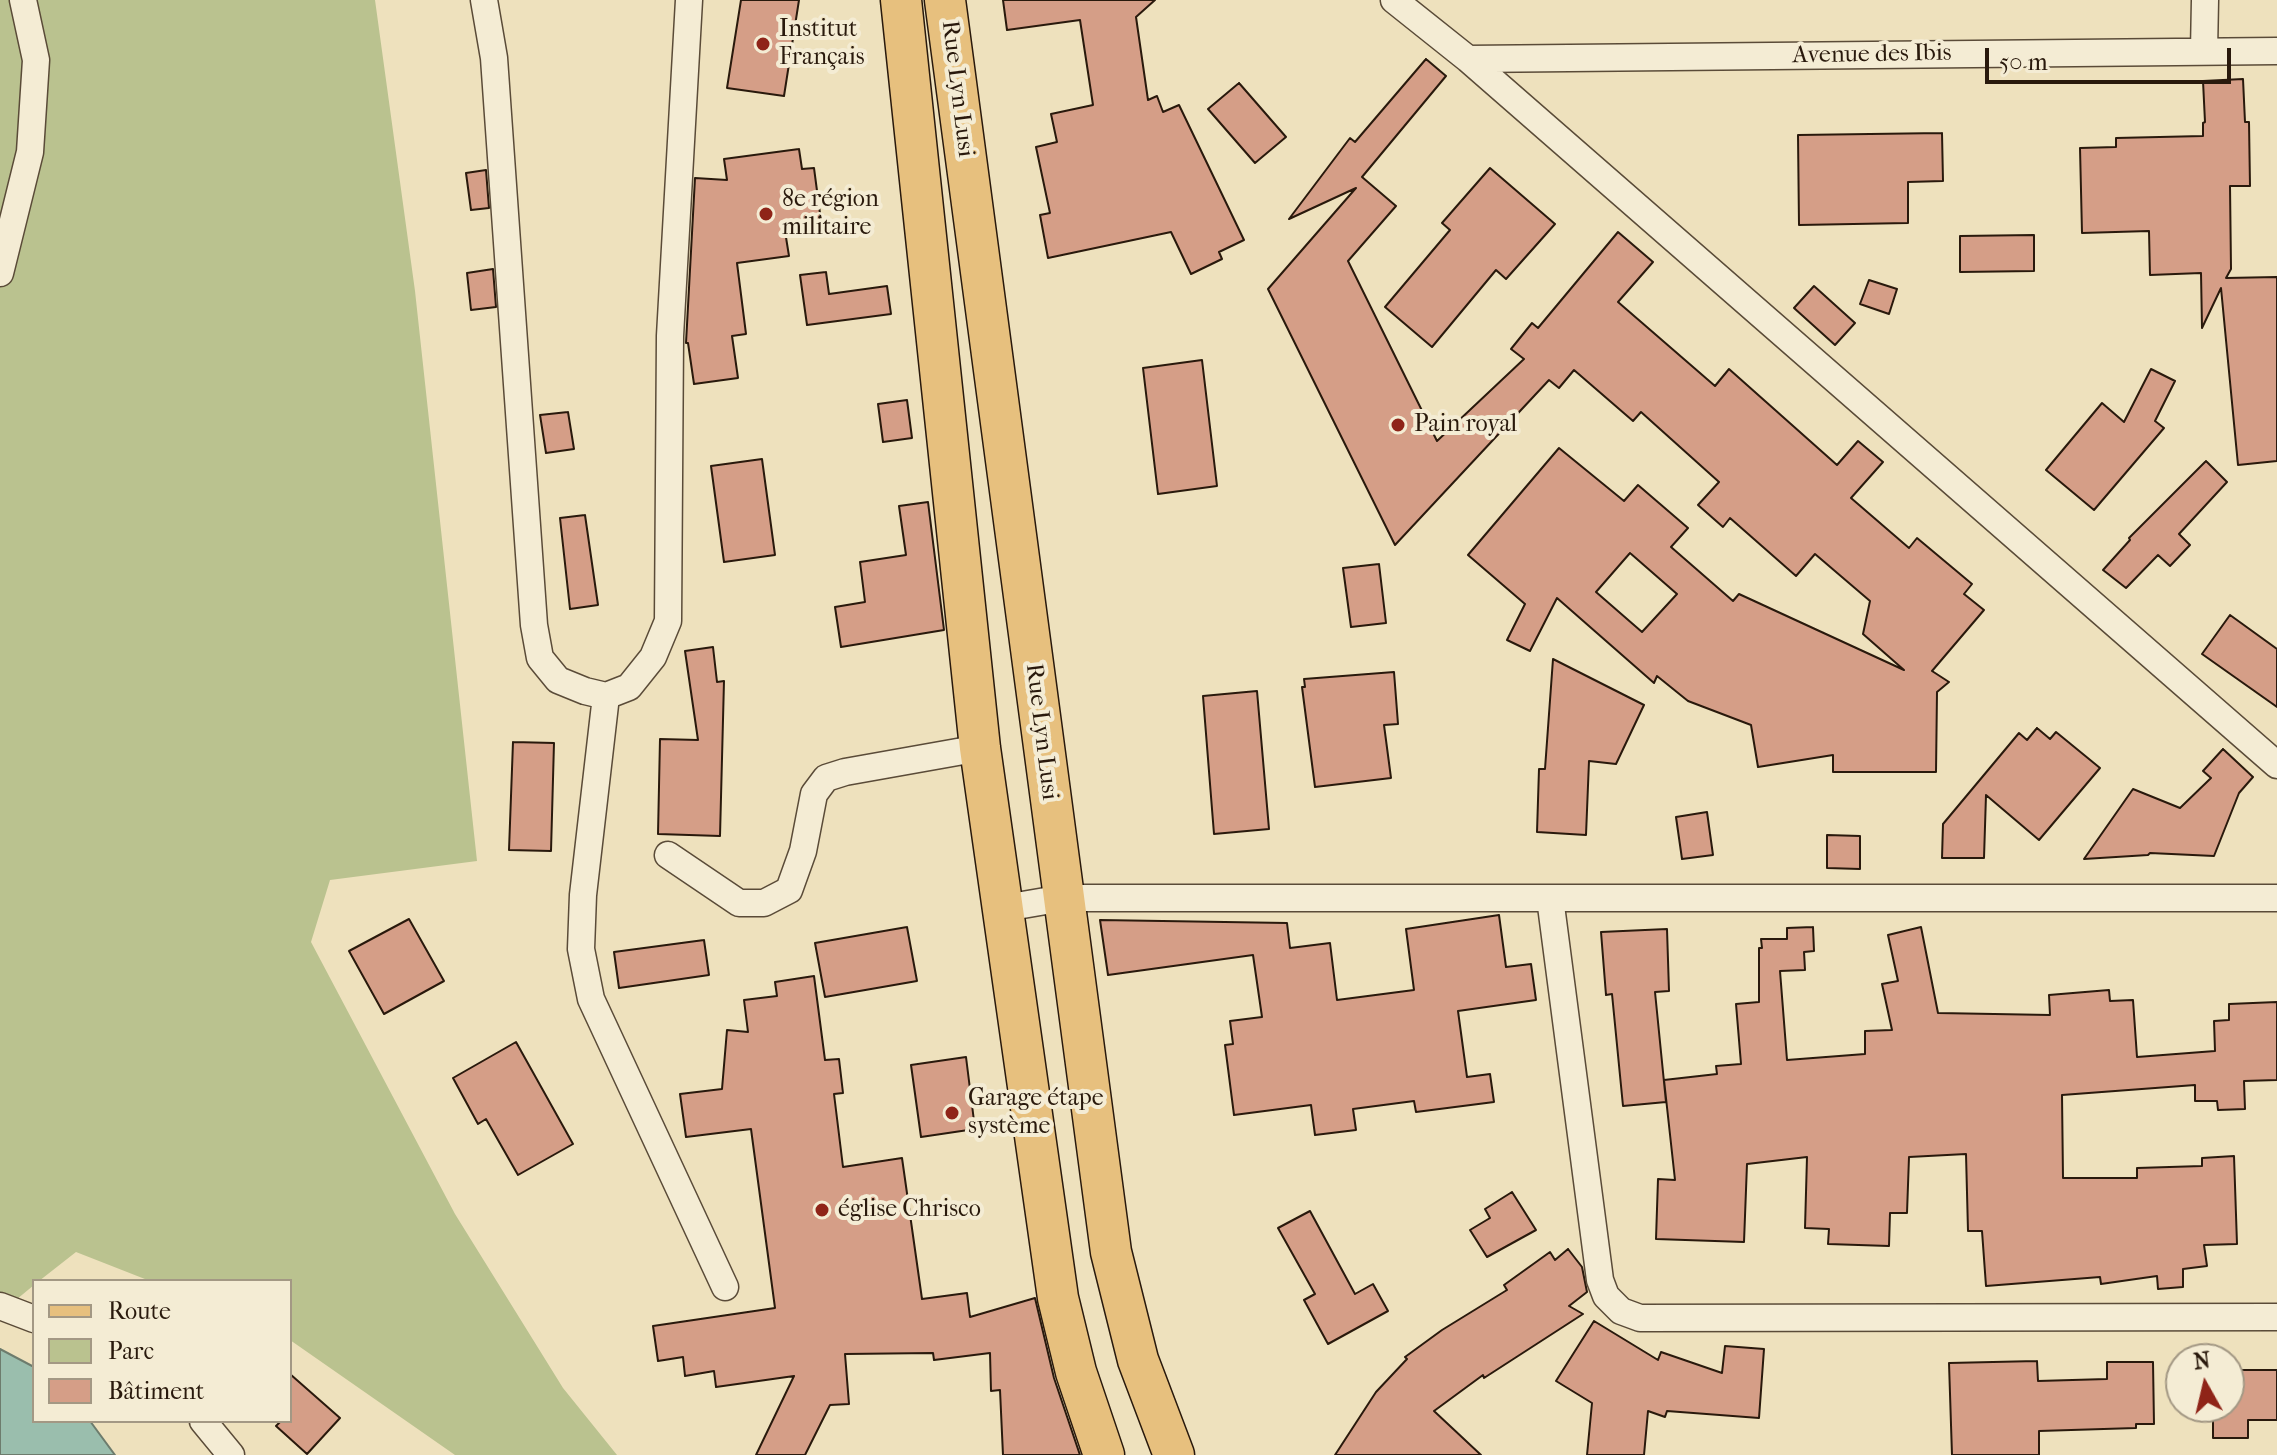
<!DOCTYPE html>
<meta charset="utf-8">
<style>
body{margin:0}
#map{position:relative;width:2277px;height:1455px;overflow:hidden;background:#eee1bd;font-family:"IM FELL French Canon",serif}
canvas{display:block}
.legend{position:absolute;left:32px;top:1279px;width:260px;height:144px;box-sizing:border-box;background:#f4ecd4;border:2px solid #a39884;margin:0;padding:10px 14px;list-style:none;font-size:24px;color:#29190c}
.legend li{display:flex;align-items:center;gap:16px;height:40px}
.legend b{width:40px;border:2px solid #a39884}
.north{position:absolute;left:2165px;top:1343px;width:80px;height:80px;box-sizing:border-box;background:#f4ecd4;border:2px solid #a39884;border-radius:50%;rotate:352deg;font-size:22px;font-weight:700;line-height:32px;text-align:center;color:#29190c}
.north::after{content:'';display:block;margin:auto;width:28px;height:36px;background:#8f2418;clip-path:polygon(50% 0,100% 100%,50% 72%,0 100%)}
.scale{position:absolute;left:1985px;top:48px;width:246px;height:36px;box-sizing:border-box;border:4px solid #29190c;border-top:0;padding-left:10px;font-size:24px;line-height:28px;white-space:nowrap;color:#29190c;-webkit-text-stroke:6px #f4ecd4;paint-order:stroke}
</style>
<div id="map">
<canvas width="2277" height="1455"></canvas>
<ul class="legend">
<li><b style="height:10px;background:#e7c07e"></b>Route</li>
<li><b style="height:22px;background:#bac28f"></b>Parc</li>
<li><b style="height:22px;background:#d59e87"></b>Bâtiment</li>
</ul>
<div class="north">N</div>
<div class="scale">50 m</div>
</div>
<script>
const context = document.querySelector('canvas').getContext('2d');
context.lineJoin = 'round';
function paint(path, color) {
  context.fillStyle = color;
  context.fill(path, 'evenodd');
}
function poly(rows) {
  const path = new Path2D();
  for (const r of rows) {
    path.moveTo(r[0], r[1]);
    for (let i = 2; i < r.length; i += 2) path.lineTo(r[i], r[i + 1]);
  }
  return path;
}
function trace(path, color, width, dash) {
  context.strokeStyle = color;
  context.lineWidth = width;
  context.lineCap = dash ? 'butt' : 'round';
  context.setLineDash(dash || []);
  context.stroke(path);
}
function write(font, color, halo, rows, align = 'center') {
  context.font = font + ' "IM FELL French Canon",serif';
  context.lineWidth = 8;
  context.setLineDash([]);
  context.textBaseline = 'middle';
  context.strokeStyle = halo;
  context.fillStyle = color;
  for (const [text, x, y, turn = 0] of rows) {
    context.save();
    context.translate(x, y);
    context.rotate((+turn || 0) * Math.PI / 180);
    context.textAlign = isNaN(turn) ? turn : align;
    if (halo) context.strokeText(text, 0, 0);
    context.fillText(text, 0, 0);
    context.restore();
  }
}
const green = poly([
 [0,0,375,0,415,291,477,861,330,880,311,942,455,1214,563,1388,617,1455,455,1455,290,1340,290,1281,150,1281,76,1252,39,1281,34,1281,34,1285,11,1304,0,1300]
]);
const water = poly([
 [0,1349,34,1367,34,1421,90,1421,115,1455,0,1455,0,1349]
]);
const building = poly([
 [741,0,799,0,784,96,727,88,741,0],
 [1003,0,1155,0,1136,17,1148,100,1157,96,1163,112,1179,105,1244,240,1219,252,1222,259,1191,274,1171,232,1048,258,1040,215,1050,213,1036,147,1057,142,1051,114,1093,105,1080,20,1007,30,1003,0],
 [1426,59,1446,76,1362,177,1396,206,1348,261,1437,441,1524,359,1511,349,1532,323,1538,328,1618,232,1653,262,1618,302,1715,386,1729,369,1837,465,1858,441,1883,462,1851,498,1909,548,1917,538,1972,584,1964,594,1984,610,1932,671,1949,682,1937,692,1936,772,1833,772,1833,755,1758,767,1751,725,1688,701,1657,676,1654,683,1557,598,1530,651,1507,640,1525,604,1468,555,1559,448,1624,501,1638,485,1688,528,1671,547,1733,601,1739,594,1904,670,1863,634,1870,601,1815,554,1796,576,1730,518,1723,527,1698,505,1719,482,1641,412,1633,421,1574,370,1559,388,1549,380,1395,545,1268,289,1356,188,1289,219,1350,138,1355,142,1426,59],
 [1630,553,1677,594,1642,632,1596,592,1630,553],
 [2243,79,2245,122,2249,122,2250,186,2230,186,2231,269,2226,278,2277,277,2277,461,2238,465,2221,288,2202,328,2201,273,2150,275,2149,231,2082,233,2080,148,2116,147,2116,138,2203,136,2203,123,2205,122,2203,81,2243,79],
 [1239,83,1286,137,1255,163,1208,109,1239,83],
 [1942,133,1943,181,1908,182,1908,223,1799,225,1798,135,1942,133],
 [799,149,802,169,814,168,821,221,784,225,789,256,737,263,746,334,732,336,738,378,694,384,688,343,686,343,695,178,727,180,724,159,799,149],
 [1490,168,1555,224,1506,279,1496,270,1432,347,1385,307,1450,230,1442,223,1490,168],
 [486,170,489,208,471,210,466,173,486,170],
 [2034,235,2034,271,1960,272,1960,236,2034,235],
 [493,269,496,307,471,310,467,273,493,269],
 [826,272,829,294,887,286,891,314,807,325,800,275,826,272],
 [1869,280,1897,289,1889,314,1860,304,1869,280],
 [1814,286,1855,323,1835,345,1794,308,1814,286],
 [1202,360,1217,486,1158,494,1143,368,1202,360],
 [2151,369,2175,381,2155,421,2164,428,2094,510,2046,470,2102,403,2124,422,2151,369],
 [907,400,912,438,883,442,878,404,907,400],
 [568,412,574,449,546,453,540,415,568,412],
 [762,459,775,555,724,562,711,466,762,459],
 [2206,461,2227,482,2179,534,2190,545,2170,566,2158,555,2126,588,2103,570,2130,540,2129,538,2206,461],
 [928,502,944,630,841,647,835,607,865,602,860,562,906,555,899,506,928,502],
 [585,515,598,605,570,609,560,518,585,515],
 [1379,564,1386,623,1351,627,1343,568,1379,564],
 [2230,615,2277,649,2277,707,2202,654,2230,615],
 [713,647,717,682,724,681,720,836,658,834,660,739,698,740,685,651,713,647],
 [1553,659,1644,705,1616,764,1589,761,1586,835,1537,832,1539,769,1545,769,1553,659],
 [1394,672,1398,724,1384,725,1391,778,1315,787,1302,687,1305,687,1304,679,1394,672],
 [1257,691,1269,829,1214,834,1203,696,1257,691],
 [2037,728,2050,739,2056,732,2100,768,2039,840,1986,795,1984,858,1942,858,1943,824,2019,733,2027,740,2037,728],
 [513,742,554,743,551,851,509,850,513,742],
 [2223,749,2253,777,2239,793,2214,856,2150,853,2148,855,2084,859,2133,789,2180,808,2211,778,2203,771,2223,749],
 [1707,812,1713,855,1682,859,1676,817,1707,812],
 [1827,835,1860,836,1860,869,1827,868,1827,835],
 [1499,915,1506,967,1531,964,1536,1000,1458,1011,1467,1077,1490,1074,1494,1102,1416,1112,1414,1101,1353,1109,1356,1130,1315,1135,1311,1105,1234,1115,1225,1045,1233,1044,1230,1021,1262,1017,1253,955,1108,975,1100,920,1287,923,1290,948,1330,943,1337,1000,1414,990,1406,929,1499,915],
 [409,919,444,981,384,1014,349,951,409,919],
 [907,927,917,981,825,997,815,943,907,927],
 [1813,927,1814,951,1804,952,1805,970,1780,971,1787,1060,1865,1054,1865,1031,1892,1030,1882,984,1898,981,1888,935,1921,927,1938,1013,2050,1015,2049,995,2109,990,2110,1001,2133,1000,2137,1057,2215,1051,2214,1021,2229,1020,2229,1004,2277,1002,2277,1080,2244,1081,2245,1109,2218,1110,2217,1101,2195,1101,2195,1085,2062,1095,2063,1178,2137,1178,2137,1168,2202,1166,2202,1158,2234,1156,2237,1244,2204,1245,2207,1266,2183,1269,2183,1287,2158,1289,2157,1276,2101,1284,2100,1277,1986,1286,1982,1231,1968,1231,1966,1154,1909,1157,1907,1213,1890,1213,1889,1246,1828,1244,1829,1229,1805,1228,1807,1157,1747,1164,1744,1242,1656,1239,1658,1179,1675,1180,1664,1080,1717,1074,1716,1066,1741,1064,1736,1004,1759,1002,1759,948,1762,948,1761,939,1787,939,1787,928,1813,927],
 [1667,929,1669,991,1655,992,1666,1102,1623,1106,1612,994,1606,995,1601,932,1667,929],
 [704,940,709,975,619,988,614,952,704,940],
 [814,976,825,1060,839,1059,843,1093,834,1094,843,1167,902,1158,922,1299,967,1293,970,1317,1035,1298,1054,1378,1080,1455,1003,1455,1000,1390,991,1391,990,1353,934,1360,933,1353,845,1354,849,1404,830,1405,805,1455,756,1455,794,1376,716,1387,714,1371,685,1376,683,1357,658,1361,653,1326,775,1308,751,1129,686,1137,680,1094,722,1089,727,1030,748,1032,744,1000,777,996,775,982,814,976],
 [516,1042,573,1144,518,1175,486,1119,478,1124,453,1078,516,1042],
 [966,1057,975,1129,921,1137,911,1065,966,1057],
 [1512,1192,1536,1230,1487,1257,1470,1230,1490,1218,1485,1209,1512,1192],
 [1310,1211,1355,1294,1373,1284,1388,1311,1328,1344,1304,1300,1315,1294,1278,1228,1310,1211],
 [1568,1249,1582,1267,1587,1292,1569,1306,1583,1314,1484,1378,1483,1375,1434,1411,1481,1455,1335,1455,1376,1392,1407,1359,1405,1357,1442,1330,1507,1290,1504,1285,1550,1252,1555,1260,1568,1249],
 [1594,1321,1658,1360,1661,1352,1722,1373,1725,1346,1764,1349,1759,1418,1667,1411,1665,1417,1648,1411,1644,1455,1587,1455,1592,1403,1556,1381,1594,1321],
 [2037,1361,2038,1381,2107,1379,2107,1362,2153,1362,2154,1424,2136,1424,2136,1428,2039,1431,2039,1455,1952,1455,1949,1363,2037,1361],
 [2229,1370,2277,1370,2277,1420,2248,1420,2248,1438,2213,1438,2213,1407,2229,1407,2229,1370],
 [290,1374,340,1418,307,1454,276,1426,281,1421,290,1421,290,1374]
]);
const street = poly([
 [484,0,494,58,534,625,540,658,558,680,585,691,606,696,629,687,653,657,668,621,670,336,689,0],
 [1394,0,1468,59,2277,765],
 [2204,51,2205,0],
 [1468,59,2277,51],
 [0,273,30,152,36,60,23,0],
 [606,696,583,895,581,949,591,999,725,1287],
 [668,855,739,903,764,903,789,890,803,851,814,794,826,778,845,772,980,748],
 [1550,898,1600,1280,1606,1296,1621,1311,1640,1318,2277,1317],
 [1005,908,1063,898,2277,898],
 [0,1306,34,1319],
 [203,1421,231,1455]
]);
const primary = poly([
 [901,0,980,748,1058,1298,1076,1372,1104,1455],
 [945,0,1111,1252,1138,1360,1174,1455]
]);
const markers = [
 [763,44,8,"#8f2418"],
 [766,214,8,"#8f2418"],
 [1398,425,8,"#8f2418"],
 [952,1113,8,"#8f2418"],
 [822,1210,8,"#8f2418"]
];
const poiNames = [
 ["Institut",779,30],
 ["Français",779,58],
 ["8e région",782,200],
 ["militaire",782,228],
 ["Pain royal",1414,425],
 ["Garage étape",968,1099],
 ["système",968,1127],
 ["église Chrisco",838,1210]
];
const streetNames = [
 ["Avenue des Ibis",1872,55,-1],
 ["Rue Lyn Lusi",957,89,83],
 ["Rue Lyn Lusi",1041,732,83]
];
paint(green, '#bac28f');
paint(water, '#9abead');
trace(water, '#6d7c6d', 2);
paint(building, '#d59e87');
trace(building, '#29190c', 2);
trace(street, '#5a4b38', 29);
trace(primary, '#29190c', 43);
trace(street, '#f4ecd4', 26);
trace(primary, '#e7c07e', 40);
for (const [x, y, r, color] of markers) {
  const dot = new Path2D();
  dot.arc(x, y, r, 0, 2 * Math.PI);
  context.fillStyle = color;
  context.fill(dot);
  trace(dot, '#f4ecd4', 3);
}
write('24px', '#29190c', '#f4ecd4', poiNames, 'left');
write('24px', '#29190c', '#f4ecd4', streetNames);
</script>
